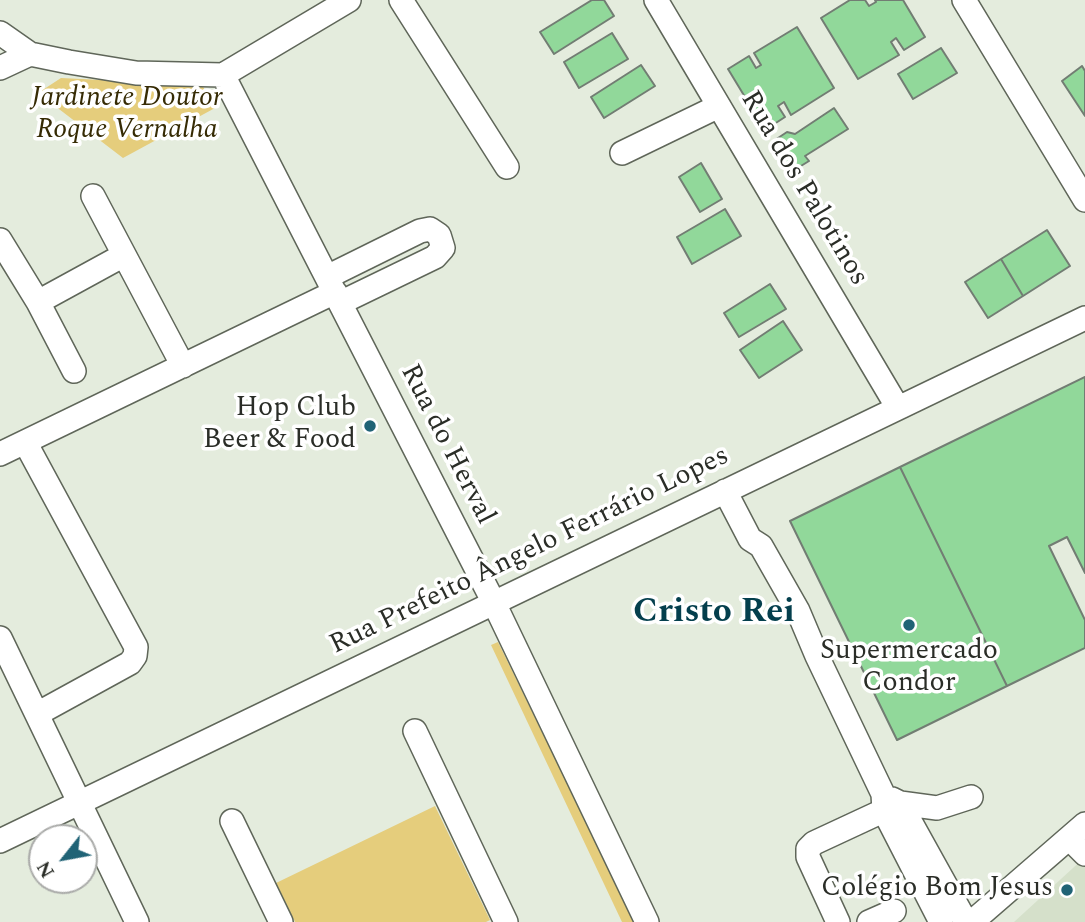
<!DOCTYPE html>
<meta charset="utf-8">
<style>
body{margin:0}
#map{position:relative;width:1085px;height:922px;overflow:hidden;background:#e4ecdd;font-family:Spectral,serif}
canvas{display:block}
.north{position:absolute;left:28px;top:824px;width:70px;height:70px;box-sizing:border-box;background:#fff;border:2px solid #aaaba9;border-radius:50%;rotate:239deg;font-size:19px;font-weight:700;line-height:28px;text-align:center;color:#2a2d27}
.north::after{content:'';display:block;margin:auto;width:24px;height:32px;background:#206376;clip-path:polygon(50% 0,100% 100%,50% 72%,0 100%)}
</style>
<div id="map">
<canvas width="1085" height="922"></canvas>
<div class="north">N</div>
</div>
<script>
const context = document.querySelector('canvas').getContext('2d');
context.lineJoin = 'round';
function paint(path, color) {
  context.fillStyle = color;
  context.fill(path, 'evenodd');
}
function poly(rows) {
  const path = new Path2D();
  for (const r of rows) {
    path.moveTo(r[0], r[1]);
    for (let i = 2; i < r.length; i += 2) path.lineTo(r[i], r[i + 1]);
  }
  return path;
}
function trace(path, color, width, dash) {
  context.strokeStyle = color;
  context.lineWidth = width;
  context.lineCap = dash ? 'butt' : 'round';
  context.setLineDash(dash || []);
  context.stroke(path);
}
function write(font, color, halo, rows, align = 'center') {
  context.font = font + ' Spectral,serif';
  context.lineWidth = 7;
  context.setLineDash([]);
  context.textBaseline = 'middle';
  context.strokeStyle = halo;
  context.fillStyle = color;
  for (const [text, x, y, turn = 0] of rows) {
    context.save();
    context.translate(x, y);
    context.rotate((+turn || 0) * Math.PI / 180);
    context.textAlign = isNaN(turn) ? turn : align;
    if (halo) context.strokeText(text, 0, 0);
    context.fillText(text, 0, 0);
    context.restore();
  }
}
const built = poly([
 [1085,857,1085,922,1014,922]
]);
const green = poly([
 [61,78,202,85,215,108,123,158,38,93],
 [498,642,635,922,622,922,491,645],
 [435,806,490,920,486,922,295,922,276,883]
]);
const building = poly([
 [592,0,604,0,614,16,554,54,540,32,592,0],
 [850,0,865,0,869,6,876,2,875,0,903,0,925,37,904,50,896,38,891,42,899,55,858,79,821,18,850,0],
 [797,27,834,88,791,115,784,102,778,106,785,117,765,130,728,69,749,56,756,68,761,65,754,53,797,27],
 [612,33,628,59,579,88,564,62,612,33],
 [941,48,957,73,913,99,898,74,941,48],
 [641,65,655,86,604,118,591,97,641,65],
 [1082,66,1085,71,1085,116,1062,81,1082,66],
 [834,108,848,129,805,156,809,161,796,169,793,165,788,169,772,142,787,132,795,134,834,108],
 [701,163,722,199,700,212,679,177,701,163],
 [725,209,741,236,692,264,677,237,725,209],
 [1047,230,1070,266,1023,296,1001,259,1047,230],
 [1001,259,1023,296,988,318,965,282,1001,259],
 [770,284,786,309,739,337,724,313,770,284],
 [783,321,802,350,759,378,740,350,783,321],
 [1085,377,1085,573,1067,537,1049,546,1085,620,1085,648,1007,686,900,467,1085,377],
 [900,467,1007,686,897,740,790,521,900,467]
]);
const minor = poly([
 [401,0,507,167],
 [656,0,898,408],
 [964,0,1085,200],
 [0,33,30,54,69,62,136,73,223,75,349,0],
 [0,68,30,54],
 [223,75,494,603,647,922],
 [622,153,719,106],
 [93,196,183,366],
 [0,240,38,302],
 [327,277,420,231,430,229,439,235,443,248,435,257,340,303],
 [74,371,38,302,124,255],
 [25,442,136,647,135,656,130,663,37,714],
 [0,454,335,292],
 [725,491,750,539,761,546,798,611,817,656,883,794,884,811,941,922],
 [0,638,137,922],
 [415,731,506,922],
 [892,799,900,803,966,922],
 [232,821,281,922],
 [1069,838,1085,854],
 [0,841,1085,318],
 [838,922,808,857,808,849,814,843,900,803,937,808,971,797],
 [869,922,894,911],
 [972,922,1085,824]
]);
const markers = [
 [370,426,7,"#206376"],
 [909,625,7,"#206376"],
 [1067,890,7,"#206376"]
];
const parkNames = [
 ["Jardinete Doutor",127,100],
 ["Roque Vernalha",127,132]
];
const streetNames = [
 ["Rua dos Palotinos",803,189,59],
 ["Rua do Herval",446,445,63],
 ["Rua Prefeito Ângelo Ferrário Lopes",530,552,-26]
];
const poiNames = [
 ["Hop Club",356,410],
 ["Beer & Food",356,442],
 ["Supermercado",909,653,"center"],
 ["Condor",909,685,"center"],
 ["Colégio Bom Jesus",1053,890]
];
const districtNames = [
 ["Cristo Rei",714,614]
];
paint(built, '#d5e0ca');
paint(green, '#e5cd7c');
paint(building, '#91d89a');
trace(building, '#727d73', 2);
trace(minor, '#5f6659', 26);
trace(minor, '#fff', 23);
for (const [x, y, r, color] of markers) {
  const dot = new Path2D();
  dot.arc(x, y, r, 0, 2 * Math.PI);
  context.fillStyle = color;
  context.fill(dot);
  trace(dot, '#fff', 2.5);
}
write('italic 28px', '#362b04', '#fff', parkNames);
write('28px', '#2a2d27', '#fff', streetNames);
write('28px', '#2a2d27', '#fff', poiNames, 'right');
write('bold 35px', '#043f4d', '#fff', districtNames);
</script>
